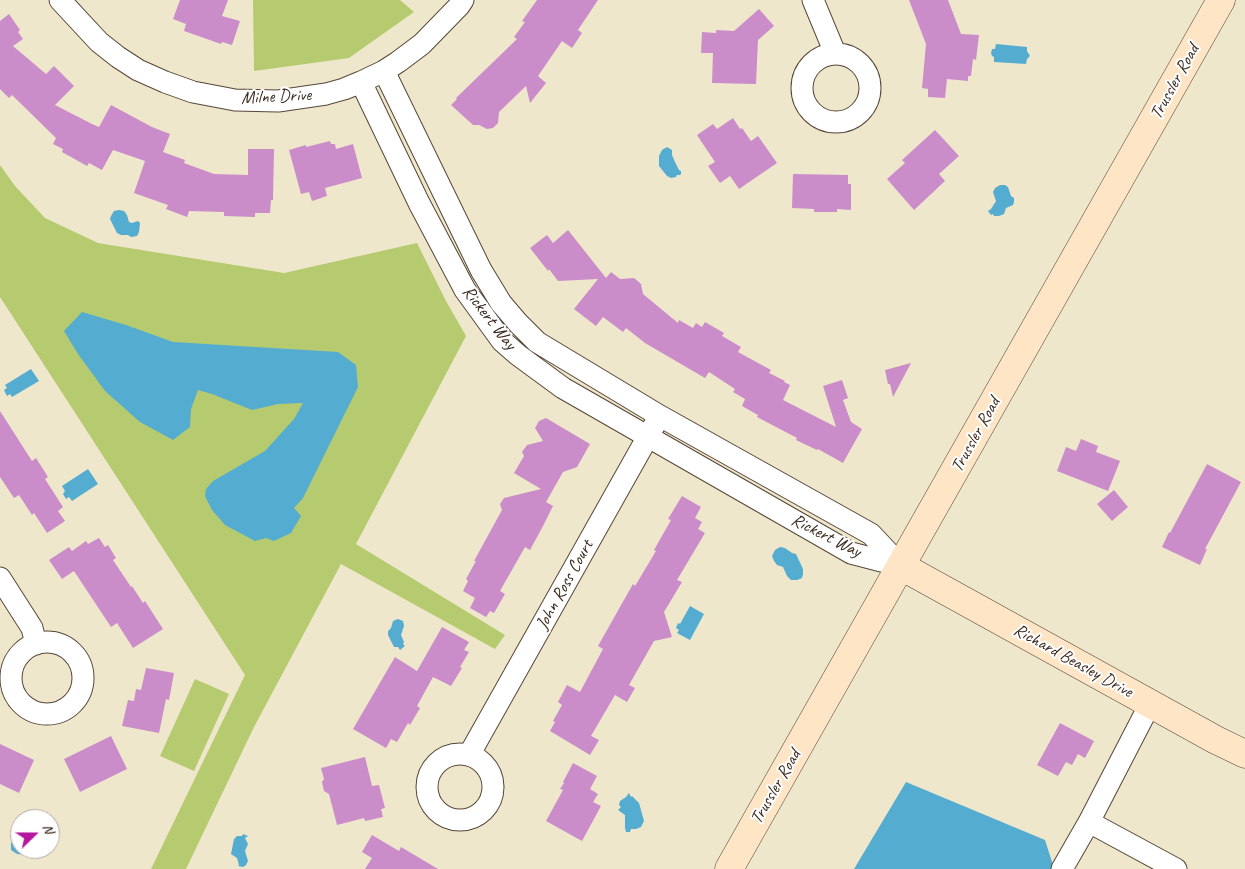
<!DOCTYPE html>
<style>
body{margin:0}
#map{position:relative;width:1245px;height:869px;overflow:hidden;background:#efe7cc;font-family:Caveat,sans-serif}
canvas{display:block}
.north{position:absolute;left:10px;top:809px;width:50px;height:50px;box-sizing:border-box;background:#fff;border:1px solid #b1aaa5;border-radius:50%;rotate:68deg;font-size:14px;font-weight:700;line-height:20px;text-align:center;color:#3b2a1e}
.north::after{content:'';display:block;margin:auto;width:18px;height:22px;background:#b5179e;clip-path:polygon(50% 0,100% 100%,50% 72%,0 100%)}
</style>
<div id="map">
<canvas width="1245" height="869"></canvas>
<div class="north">N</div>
</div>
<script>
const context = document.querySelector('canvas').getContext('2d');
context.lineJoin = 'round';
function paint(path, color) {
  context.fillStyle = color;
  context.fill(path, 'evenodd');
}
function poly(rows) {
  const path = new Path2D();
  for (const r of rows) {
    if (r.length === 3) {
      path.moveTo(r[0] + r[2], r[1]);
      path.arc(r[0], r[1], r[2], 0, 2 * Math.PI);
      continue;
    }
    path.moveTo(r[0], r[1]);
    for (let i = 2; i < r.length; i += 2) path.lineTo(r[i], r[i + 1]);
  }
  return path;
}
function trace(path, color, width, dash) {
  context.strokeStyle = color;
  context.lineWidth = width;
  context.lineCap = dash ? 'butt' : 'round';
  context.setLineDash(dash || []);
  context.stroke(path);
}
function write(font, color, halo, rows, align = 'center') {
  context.font = font + ' Caveat,sans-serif';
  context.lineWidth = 4;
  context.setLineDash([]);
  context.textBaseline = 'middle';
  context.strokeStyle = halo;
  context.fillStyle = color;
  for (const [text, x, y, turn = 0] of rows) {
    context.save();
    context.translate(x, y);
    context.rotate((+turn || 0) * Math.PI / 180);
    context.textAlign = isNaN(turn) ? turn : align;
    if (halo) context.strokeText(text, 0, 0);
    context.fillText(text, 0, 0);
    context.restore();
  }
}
const green = poly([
 [253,0,400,0,414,12,349,58,254,71],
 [0,165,15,186,45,218,98,243,284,273,417,243,446,301,466,336,356,544,505,635,495,649,341,564,254,727,186,869,151,869,245,675,0,297],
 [195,679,229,694,194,771,160,756]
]);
const water = poly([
 [996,44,1027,47,1027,51,1030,56,1027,59,1026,64,994,62,994,57,992,56,991,53,992,49,995,49],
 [667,147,672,150,672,155,675,162,679,170,681,171,681,174,680,175,677,175,676,177,671,178,667,176,659,166,659,156,662,150],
 [1000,185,1005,185,1008,187,1011,196,1014,198,1014,202,1013,205,1006,208,1004,214,999,216,994,216,993,214,991,215,988,211,991,209,996,201,993,192,995,188],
 [119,210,124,211,127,215,129,222,132,223,138,221,140,223,139,232,137,236,131,237,128,235,121,235,117,233,110,219,111,216,114,211],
 [82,312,126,325,173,342,338,352,356,365,358,387,303,498,294,508,301,516,291,533,274,541,266,538,255,541,225,525,212,510,205,496,206,489,213,481,265,451,294,419,303,403,278,404,252,410,212,394,198,390,191,409,190,427,173,440,140,422,105,391,78,354,64,331],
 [31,369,39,381,12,397,10,394,7,396,4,390,7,388,5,385],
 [88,469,98,484,72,501,69,497,66,499,63,494,65,491,62,486],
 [780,547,785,548,792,553,796,554,803,569,803,574,802,578,797,580,791,580,787,576,783,567,777,565,774,561,772,556,775,550],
 [690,606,704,614,690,640,677,633,679,630,676,628,678,623,680,624],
 [398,619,403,621,404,626,401,635,404,642,403,644,405,646,400,650,398,647,394,647,388,635,388,631,391,628,393,621],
 [906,782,1045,840,1053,865,1051,869,854,869],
 [629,793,631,797,632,796,639,803,644,821,641,827,636,829,631,829,630,832,626,832,625,828,625,815,618,810,621,807,619,805,620,801,626,797],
 [243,834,248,836,245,838,248,844,245,851,248,861,246,865,243,867,238,866,239,865,237,858,231,854,234,839,237,836,242,836],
 [20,836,20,849,39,849,37,853,30,855,17,854,11,850,11,843,14,840,13,837]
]);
const building = poly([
 [180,0,228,0,222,16,240,21,232,45,222,42,221,44,184,31,186,24,173,19],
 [537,0,598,0,578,30,582,33,572,48,562,41,538,76,546,83,530,103,526,86,499,112,498,123,493,128,487,129,479,125,473,125,451,105,457,99,456,98,517,39,514,37,525,22,522,21],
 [909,0,948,0,961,34,979,35,976,60,973,59,971,76,968,76,968,81,947,79,945,98,928,97,928,89,922,88,926,44],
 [759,9,774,26,758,40,756,84,712,83,713,53,701,53,702,32,716,33,716,30,734,31],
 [9,14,20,30,18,32,23,39,13,46,46,74,54,66,74,86,55,105,92,124,99,127,111,105,152,127,170,134,163,152,185,160,184,163,214,174,248,175,248,149,274,149,273,200,271,200,270,213,255,213,255,217,224,216,224,212,189,211,187,217,166,209,168,205,134,193,145,161,113,150,102,170,89,163,87,166,62,152,63,149,53,144,56,138,12,95,9,98,0,89,0,21],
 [733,118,740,129,742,128,751,141,758,136,777,163,739,189,730,176,720,183,708,166,715,162,697,135,713,124,717,129],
 [935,130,959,156,939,174,945,181,914,210,887,179,905,163,902,160],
 [330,141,331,144,335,144,336,149,353,144,362,178,325,188,327,196,312,201,309,192,301,194,289,150,306,145,306,147],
 [793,174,848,175,848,184,851,184,851,210,837,209,837,212,814,212,814,209,792,208],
 [568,230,606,278,611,272,620,279,634,278,641,284,643,294,678,323,679,320,693,328,696,323,702,327,705,322,724,333,722,336,741,347,738,352,771,370,769,373,785,381,784,382,790,385,783,400,836,427,823,386,842,380,848,398,843,400,851,422,862,429,843,463,818,449,817,450,796,440,797,438,757,417,758,415,742,406,745,399,733,392,735,389,709,372,705,378,645,343,626,328,623,332,603,317,596,326,574,309,598,279,558,281,549,269,548,271,530,248,547,235,553,243],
 [911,363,893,397,890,384,888,384,885,370],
 [0,411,32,461,36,458,48,477,45,479,63,507,58,511,65,521,47,533,34,513,32,515,19,495,14,498,0,477],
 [546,418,590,444,577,467,563,472,546,502,553,506,543,526,530,550,525,547,500,591,505,594,494,613,490,611,486,617,470,608,475,598,463,591,468,581,466,579,476,561,474,561,502,510,500,504,504,498,541,489,514,473,524,456,522,452,527,445,543,441,535,428,539,421],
 [1081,439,1098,446,1096,452,1120,461,1108,491,1057,471,1066,447,1076,451],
 [1207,464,1241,482,1205,549,1207,549,1200,565,1162,547,1169,532,1170,533],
 [1114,490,1128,507,1112,521,1097,504],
 [682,496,701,507,695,518,702,522,698,529,705,533,677,580,682,582,664,612,672,637,654,641,629,685,635,688,627,702,615,695,591,736,599,740,590,755,550,731,555,722,553,721,562,705,558,702,567,685,580,692,603,649,598,646,633,584,635,586,656,551,654,550,671,520,668,519],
 [99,538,105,547,108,545,116,558,113,560,131,587,132,586,143,603,145,601,163,629,133,648,117,623,111,627,74,571,62,579,49,560,69,547,72,551,86,541,88,544],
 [442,627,469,642,464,650,469,652,460,667,462,668,451,686,433,677,417,706,420,708,410,725,408,723,397,742,391,739,386,748,353,729,395,657,417,671],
 [146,668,174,673,169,700,166,699,159,733,122,726,128,700,134,701,136,689,141,690],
 [1060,723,1094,741,1085,758,1078,754,1072,765,1066,762,1058,776,1037,765],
 [111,736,127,769,80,792,64,759],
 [0,744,34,760,19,793,0,784],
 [365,757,372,786,379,785,385,808,381,809,383,817,365,821,364,818,337,825,329,794,324,791,322,782,324,779,321,768],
 [573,763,597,776,590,789,598,794,593,802,601,806,582,841,546,821,563,790,560,789,564,783,563,782],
 [372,835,399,851,401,847,438,869,365,869,372,858,362,852]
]);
const street = poly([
 [60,0,99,42,118,57,138,70,165,82,193,92,235,100,278,101,326,94,344,89,361,82,384,71,398,62,422,44,459,6,463,0],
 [813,0,835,53],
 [836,88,34],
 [384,71,481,270,501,303,518,323,537,342,660,416,871,534,901,566],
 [361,82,419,203,465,290,502,341,518,355,563,388,851,553,901,566],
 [0,578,32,628,36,644],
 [47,678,36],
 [1150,704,1089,822,1176,869],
 [460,787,33],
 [469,755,655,424],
 [1062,869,1089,822]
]);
const secondary = poly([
 [901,566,1216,740,1245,754],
 [729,869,1221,0]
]);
const streetNames = [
 ["Trussler Road",1175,82,-61],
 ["Milne Drive",276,97,-3],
 ["Rickert Way",489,318,52],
 ["Trussler Road",976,435,-61],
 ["Rickert Way",826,536,27],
 ["John Ross Court",565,585,-61],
 ["Richard Beasley Drive",1073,661,29],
 ["Trussler Road",776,787,-60]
];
paint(green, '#b6cb6f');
paint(water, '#54acd1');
paint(building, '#ca8dc9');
trace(street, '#564638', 23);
trace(secondary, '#564638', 29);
trace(street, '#fff', 21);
trace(secondary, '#fde5c5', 28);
write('18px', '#3b2a1e', '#fff', streetNames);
</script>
